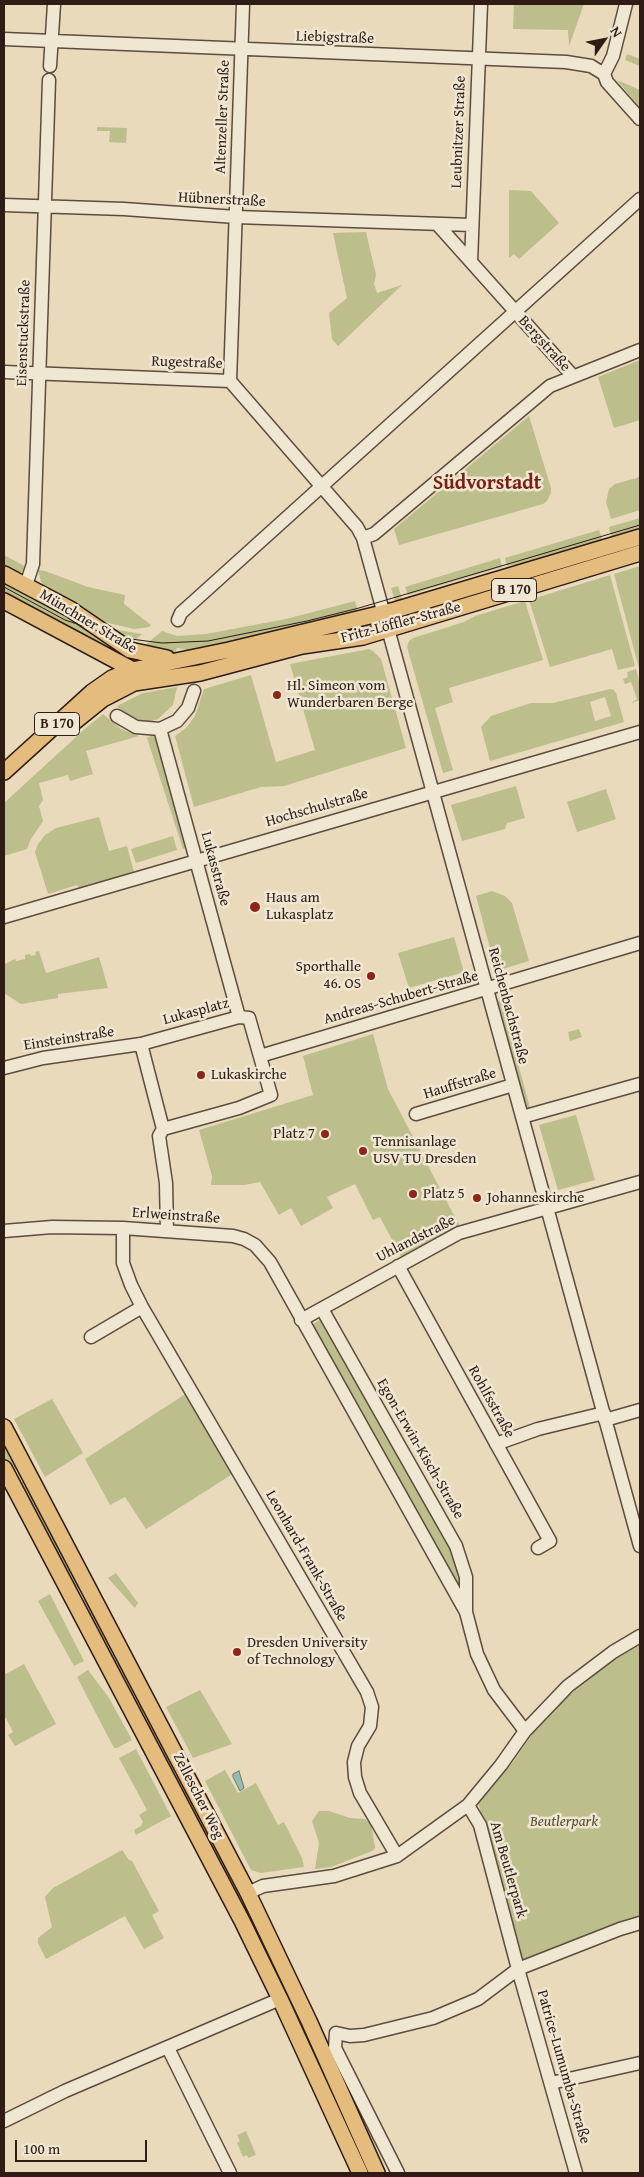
<!DOCTYPE html>
<meta charset="utf-8">
<style>
body{margin:0}
#map{position:relative;width:644px;height:2177px;overflow:hidden;background:#e8dabb;font-family:"Gentium Book Plus",serif}
canvas{display:block}
.frame{position:absolute;inset:0;border:5px solid #2e1c15;pointer-events:none}
.north{position:absolute;left:579px;top:15px;width:50px;height:50px;-webkit-text-stroke:4px #f0e7d3;paint-order:stroke;rotate:57deg;font-size:14px;font-weight:700;line-height:20px;text-align:center;color:#2e1c15}
.north::after{content:'';display:block;margin:auto;width:18px;height:22px;background:#2e1c15;clip-path:polygon(50% 0,100% 100%,50% 72%,0 100%)}
.scale{position:absolute;left:15px;top:2140px;width:132px;height:22px;box-sizing:border-box;border:2px solid #2e1c15;border-top:0;padding-left:6px;font-size:15px;line-height:18px;white-space:nowrap;color:#2e1c15;-webkit-text-stroke:4px #f0e7d3;paint-order:stroke}
</style>
<div id="map">
<canvas width="644" height="2177"></canvas>
<div class="frame"></div>
<div class="north">N</div>
<div class="scale">100 m</div>
</div>
<script>
const context = document.querySelector('canvas').getContext('2d');
context.lineJoin = 'round';
function paint(path, color) {
  context.fillStyle = color;
  context.fill(path, 'evenodd');
}
function poly(rows) {
  const path = new Path2D();
  for (const r of rows) {
    path.moveTo(r[0], r[1]);
    for (let i = 2; i < r.length; i += 2) path.lineTo(r[i], r[i + 1]);
  }
  return path;
}
function trace(path, color, width, dash) {
  context.strokeStyle = color;
  context.lineWidth = width;
  context.lineCap = dash ? 'butt' : 'round';
  context.setLineDash(dash || []);
  context.stroke(path);
}
function write(font, color, halo, rows, align = 'center') {
  context.font = font + ' "Gentium Book Plus",serif';
  context.lineWidth = 5;
  context.setLineDash([]);
  context.textBaseline = 'middle';
  context.strokeStyle = halo;
  context.fillStyle = color;
  for (const [text, x, y, turn = 0] of rows) {
    context.save();
    context.translate(x, y);
    context.rotate((+turn || 0) * Math.PI / 180);
    context.textAlign = isNaN(turn) ? turn : align;
    if (halo) context.strokeText(text, 0, 0);
    context.fillText(text, 0, 0);
    context.restore();
  }
}
const green = poly([
 [514,4,584,4,569,46,568,30,513,29],
 [627,54,640,59,640,66,625,60],
 [617,80,640,90,640,108,621,85],
 [97,127,127,128,126,143,109,142,110,131,97,131],
 [509,190,531,191,559,223,519,259,514,254,509,258],
 [366,232,376,275,374,284,377,293,402,285,338,346,332,339,329,313,347,298,333,233],
 [640,360,640,420,614,428,598,377],
 [529,416,551,488,551,493,547,501,543,504,399,545,394,529],
 [640,477,640,510,611,519,606,502,609,489,615,484],
 [640,518,640,532,612,540,609,527],
 [599,530,603,542,515,569,514,565,507,566,505,558],
 [4,555,28,568,22,572,15,572,4,566],
 [500,558,502,567,408,595,405,587],
 [640,566,640,672,614,574],
 [38,570,45,571,88,587,125,595,124,604,151,625,149,627,134,629,96,620,42,585],
 [610,575,635,666,618,670,612,649,550,667,529,600],
 [515,578,518,584,413,616,412,613,480,593],
 [4,579,64,611,123,649,116,654,4,595],
 [398,586,403,602,396,604,391,588],
 [355,601,359,615,192,651,177,648,175,653,157,653,139,650,162,631,177,636,206,634,286,619],
 [525,601,543,660,449,688,453,702,435,708,453,770,443,773,407,647,409,641,413,638,464,622,475,616],
 [99,624,118,630,142,634,129,645],
 [369,649,373,651,381,659,406,748,284,786,261,787,194,807,175,736,187,727,195,716,204,689,251,675,276,762,315,750,290,664],
 [636,669,640,684,640,700,631,703,637,699,631,682,625,684,623,679,628,677,627,672],
 [177,687,173,705,158,719,148,722,135,719,125,714,117,706,143,693],
 [610,689,614,690,616,693,624,722,490,761,481,727,491,716,531,703,553,703],
 [605,697,611,716,595,721,590,702],
 [103,714,121,729,139,736,86,751,93,774,70,781,68,775,39,783,43,800,39,806,43,821,31,839,27,849,4,856,4,803,87,727],
 [154,734,186,848,183,849,147,738],
 [516,786,525,818,507,823,505,829,462,841,451,805],
 [606,789,616,819,577,832,567,802],
 [99,817,109,851,127,846,135,876,80,892,77,885,48,894,35,852,38,844,45,835,56,828],
 [173,836,177,850,136,863,131,849],
 [492,891,505,896,512,903,529,961,496,971,476,896],
 [454,937,464,972,409,988,398,953],
 [39,951,46,973,99,957,108,988,58,994,58,998,21,1004,4,993,4,961,5,964,15,959,16,961,25,959,25,955,30,954,31,956,36,955,35,952],
 [501,1000,531,1112,528,1113,497,1001],
 [579,1029,582,1037,570,1041,568,1032],
 [373,1034,388,1089,459,1225,401,1257,380,1217,373,1220,355,1184,327,1197,333,1208,301,1226,291,1208,279,1215,260,1182,244,1185,211,1185,212,1176,199,1130,313,1095,303,1056],
 [576,1115,595,1180,558,1190,539,1125],
 [323,1318,458,1561,462,1593,312,1325],
 [187,1393,234,1473,146,1529,125,1497,110,1505,85,1459],
 [52,1399,83,1453,45,1477,14,1419],
 [4,1437,20,1467,12,1472,4,1457],
 [26,1480,83,1587,74,1590,19,1484],
 [116,1573,138,1603,135,1608,108,1578],
 [50,1594,84,1661,74,1666,38,1601],
 [89,1597,179,1770,171,1774,80,1601],
 [640,1645,640,1919,574,1940,522,1962,478,1802,513,1762,535,1730,567,1697,606,1665],
 [24,1664,56,1724,15,1746,8,1735,13,1732,6,1718,4,1718,4,1675],
 [88,1670,109,1698,132,1740,117,1748,114,1748,77,1677],
 [200,1690,232,1744,193,1758,166,1707],
 [136,1749,171,1816,136,1835,134,1830,141,1826,143,1822,139,1815,147,1810,119,1758],
 [225,1770,238,1793,256,1783,278,1825,284,1822,302,1858,304,1867,261,1873,251,1870,205,1781],
 [180,1773,252,1914,246,1917,172,1777],
 [319,1811,329,1811,350,1818,365,1819,370,1823,372,1829,375,1848,372,1851,331,1867,315,1869,319,1843,312,1821],
 [122,1850,129,1860,132,1861,159,1911,152,1915,164,1938,144,1949,125,1916,46,1959,38,1943,38,1938,52,1927,45,1897,53,1888],
 [254,1918,290,1991,282,1989,248,1921],
 [301,2017,333,2086,328,2088,296,2020],
 [246,2131,256,2155,248,2158,247,2155,243,2157,237,2143,240,2141,237,2135]
]);
const water = poly([
 [239,1771,244,1788,240,1791,233,1777,233,1774,239,1771]
]);
const minor = poly([
 [4,39,566,62,591,66,604,74,607,82,640,119],
 [50,66,54,4],
 [604,74,613,56,626,4],
 [4,205,124,209,236,217,472,225],
 [438,225,572,375],
 [471,262,481,4],
 [4,372,230,381,357,527,363,538,640,1546],
 [230,381,243,4],
 [363,538,374,534,550,386,640,350],
 [26,585,33,564,49,80],
 [178,620,181,613,191,604,640,199],
 [117,716,136,727,160,729,177,721,188,708,194,691],
 [160,729,239,1017],
 [4,917,640,732],
 [260,1056,640,943],
 [4,1068,43,1058,141,1044,239,1017,249,1018,271,1095,239,1108,163,1129,141,1044],
 [416,1114,513,1085],
 [522,1117,640,1084],
 [163,1129,159,1136,166,1183,167,1231],
 [123,1228,123,1263,131,1285,142,1307,367,1692,372,1707,370,1726,358,1746,354,1762,355,1777,360,1793,397,1856],
 [4,1231,52,1227,123,1228,233,1236,244,1239,255,1245,270,1262,466,1612],
 [398,1266,550,1541,538,1548],
 [322,1309,456,1546,466,1577,466,1612,477,1654,494,1690,525,1731],
 [301,1320,459,1233,640,1182],
 [91,1337,142,1307],
 [605,1420,640,1410],
 [496,1444,538,1429,604,1413],
 [468,1805,480,1825,518,1969,620,1929,640,1923],
 [248,1893,263,1886,334,1876,397,1856,468,1805,501,1765,525,1731,568,1686,613,1652,640,1636],
 [168,2048,230,2173],
 [551,2083,640,2063],
 [4,2121,65,2091,280,1999],
 [398,2173,335,2048,336,2033,350,2036,364,2035,433,2018,478,1999,518,1969,576,2173]
]);
const major = poly([
 [4,574,70,609,130,650,167,658],
 [4,601,137,672],
 [72,724,103,699,134,683,200,673,302,646,363,637,640,553],
 [4,772,92,692,112,678,132,670,229,650,395,610,640,537],
 [4,1427,248,1893,309,2021,377,2173],
 [4,1468,242,1921,280,1999,360,2173]
]);
const tram = poly([
 [4,587,65,620,104,633,123,638,162,643,208,641,307,621,359,608,640,525]
]);
const markers = [
 [277,695,5,"#8f2418"],
 [255,907,6,"#8f2418"],
 [371,976,5,"#8f2418"],
 [201,1075,5,"#8f2418"],
 [325,1134,5,"#8f2418"],
 [363,1151,5,"#8f2418"],
 [413,1194,5,"#8f2418"],
 [477,1198,5,"#8f2418"],
 [237,1652,5,"#8f2418"]
];
const shields = [
 [514,590,45],
 [57,724,45]
];
const shieldNames = [
 ["B 170",514,590],
 ["B 170",57,724]
];
const streetNames = [
 ["Liebigstraße",335,38,2],
 ["Altenzeller Straße",223,117,-88],
 ["Leubnitzer Straße",459,132,-88],
 ["Hübnerstraße",222,200,3],
 ["Eisenstuckstraße",24,333,-88],
 ["Bergstraße",544,344,48],
 ["Rugestraße",187,363,2],
 ["Münchner Straße",88,622,31],
 ["Fritz-Löffler-Straße",401,623,-15],
 ["Hochschulstraße",317,808,-16],
 ["Lukasstraße",215,869,75],
 ["Andreas-Schubert-Straße",401,998,-16],
 ["Reichenbachstraße",508,1006,75],
 ["Lukasplatz",196,1012,-15],
 ["Einsteinstraße",69,1039,-9],
 ["Hauffstraße",460,1084,-17],
 ["Erlweinstraße",176,1216,4],
 ["Uhlandstraße",416,1239,-27],
 ["Rohlfsstraße",491,1402,61],
 ["Egon-Erwin-Kisch-Straße",420,1449,60],
 ["Leonhard-Frank-Straße",306,1556,60],
 ["Zellescher Weg",198,1796,63],
 ["Am Beutlerpark",508,1870,74],
 ["Patrice-Lumumba-Straße",563,2067,74]
];
const poiNames = [
 ["Hl. Simeon vom",287,686],
 ["Wunderbaren Berge",287,703],
 ["Haus am",266,898],
 ["Lukasplatz",266,915],
 ["Sporthalle",361,967,"right"],
 ["46. OS",361,984,"right"],
 ["Lukaskirche",211,1075],
 ["Platz 7",315,1134,"right"],
 ["Tennisanlage",373,1142],
 ["USV TU Dresden",373,1159],
 ["Platz 5",423,1194],
 ["Johanneskirche",487,1198],
 ["Dresden University",247,1643],
 ["of Technology",247,1660]
];
const parkNames = [
 ["Beutlerpark",564,1822]
];
const districtNames = [
 ["Südvorstadt",487,484]
];
paint(green, '#bcbe8c');
paint(water, '#97bbae');
trace(water, '#6d7b71', 1);
trace(minor, '#5c4c3e', 15);
trace(major, '#2e1c15', 18);
trace(minor, '#f0e7d3', 12);
trace(major, '#e4bd7e', 15);
trace(tram, '#2e1c15', 1);
for (const [x, y, r, color] of markers) {
  const dot = new Path2D();
  dot.arc(x, y, r, 0, 2 * Math.PI);
  context.fillStyle = color;
  context.fill(dot);
  trace(dot, '#f0e7d3', 2);
}
for (const [x, y, w] of shields) {
  const box = new Path2D();
  box.roundRect(x - w / 2, y - 11.5, w, 23, 4);
  context.fillStyle = '#f0e7d3';
  context.fill(box);
  trace(box, '#2e1c15', 1);
}
write('bold 14px', '#2e1c15', null, shieldNames);
write('15px', '#2e1c15', '#f0e7d3', streetNames);
write('15px', '#2e1c15', '#f0e7d3', poiNames, 'left');
write('italic 15px', '#594d39', '#f0e7d3', parkNames);
write('bold 20px', '#7a1f14', '#f0e7d3', districtNames);
</script>
